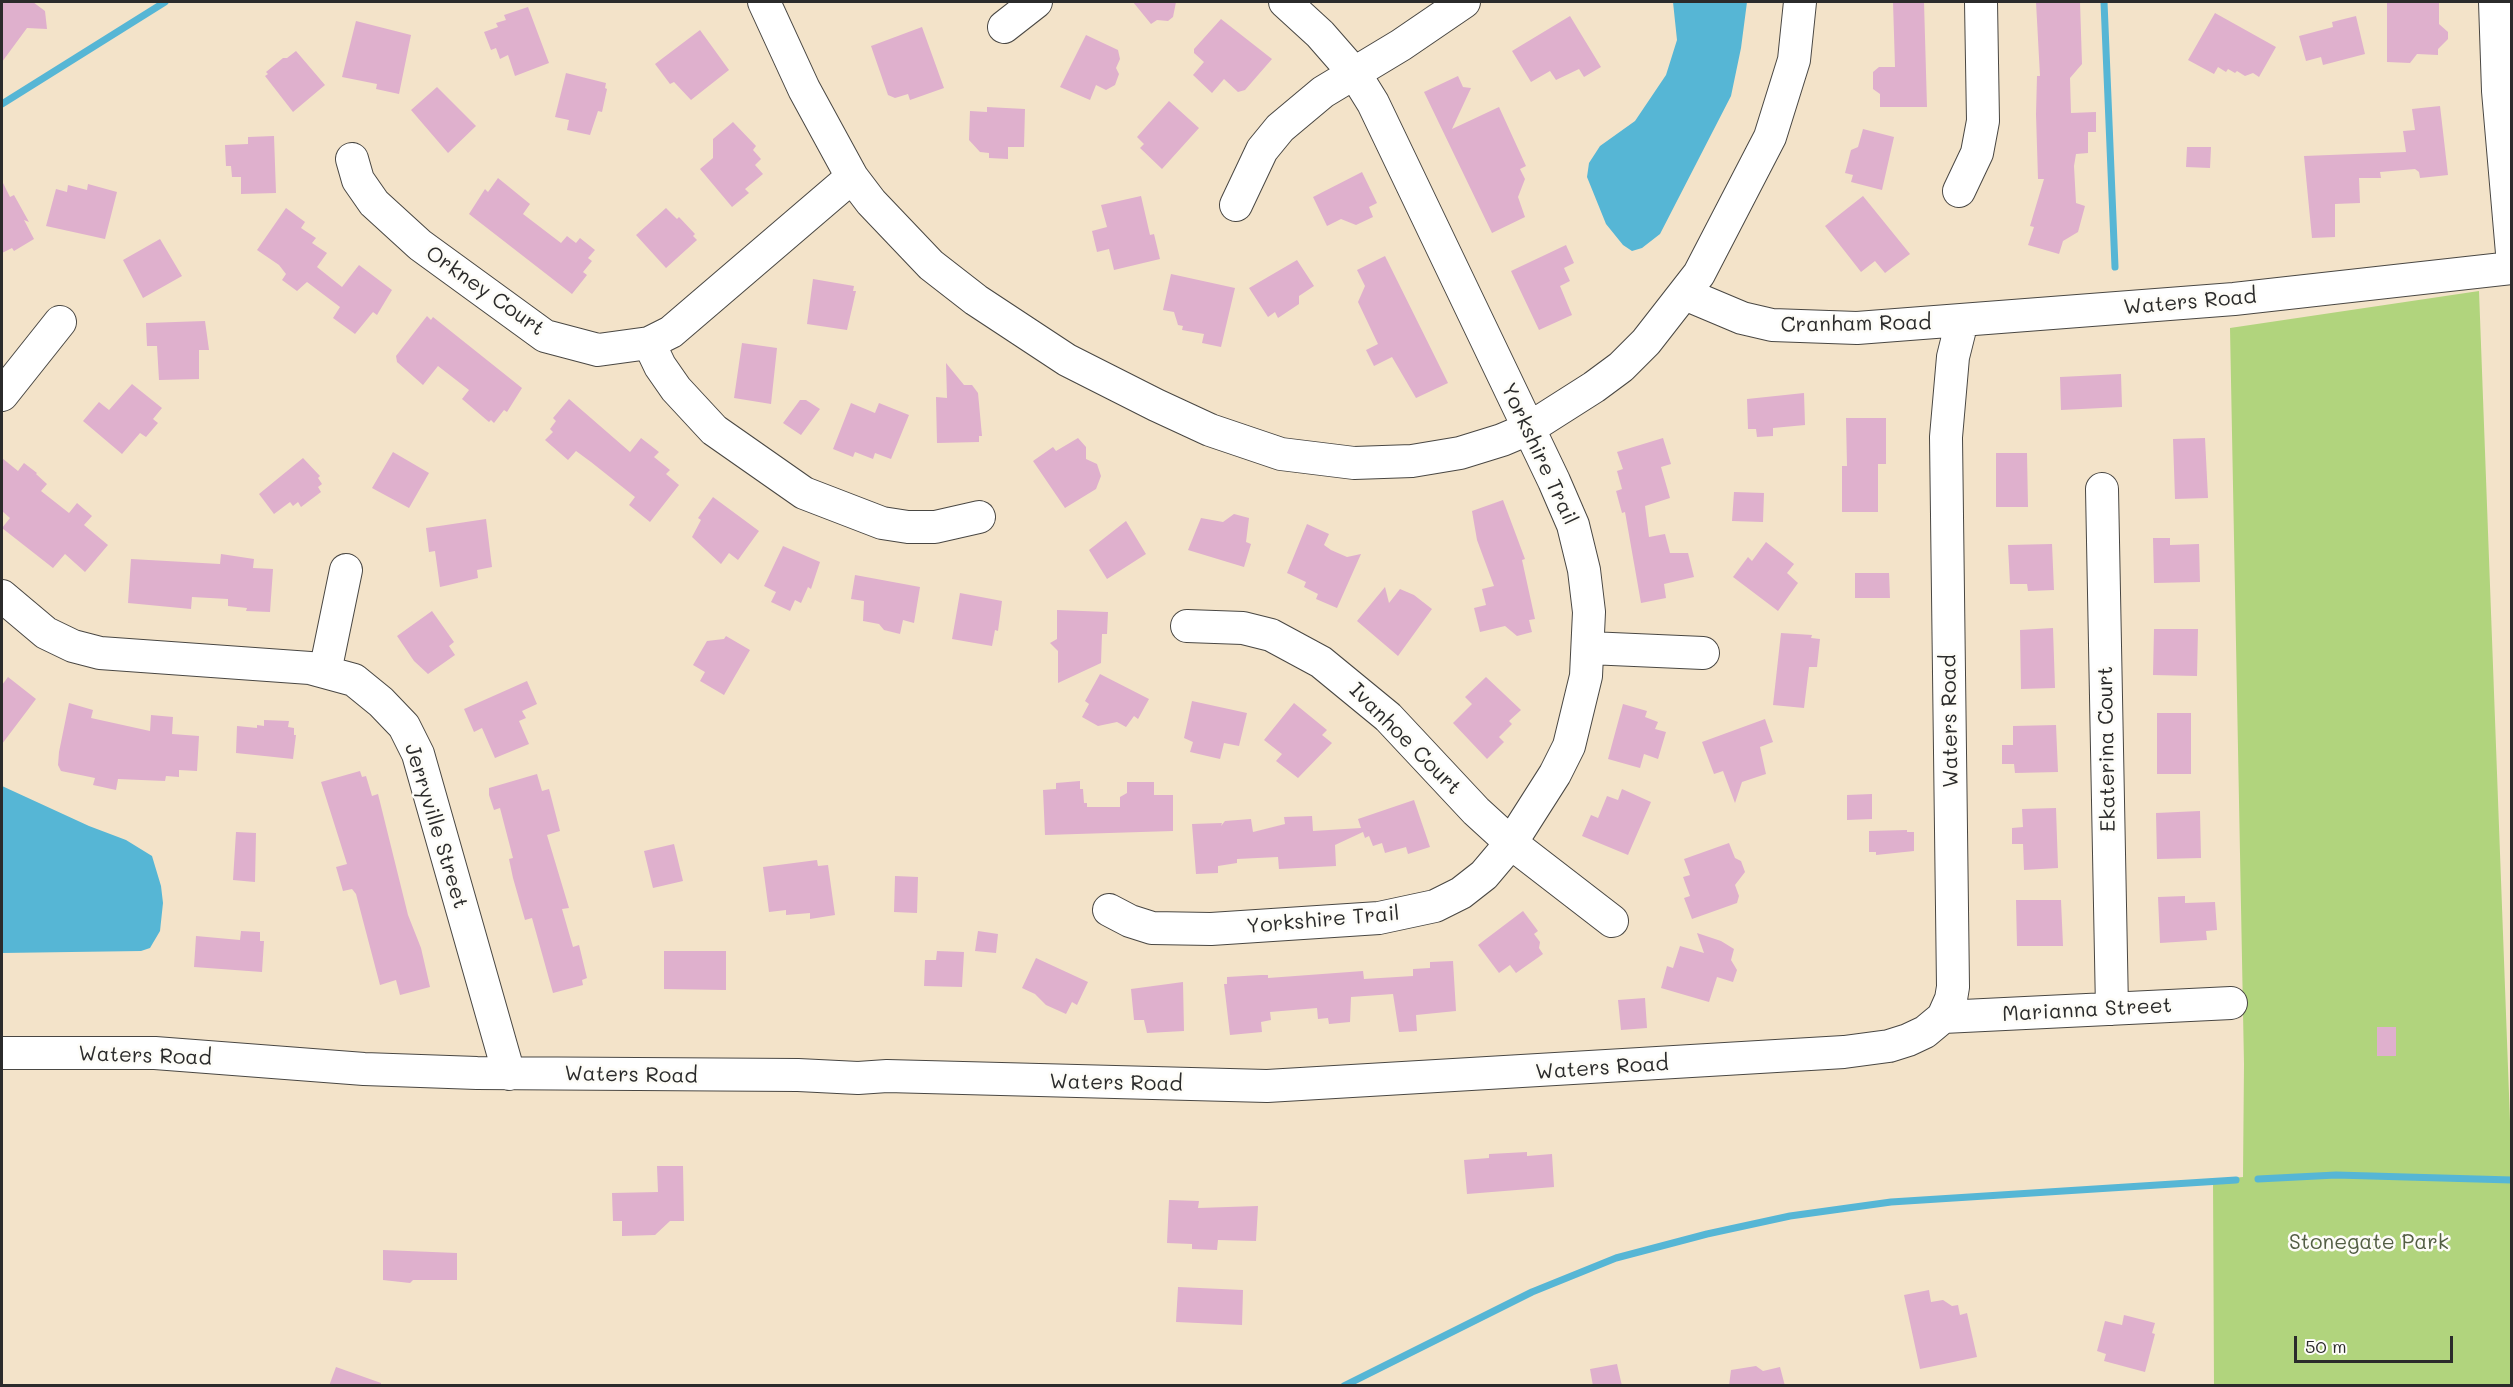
<!DOCTYPE html>
<style>
body{margin:0}
#map{position:relative;width:2513px;height:1387px;overflow:hidden;background:#f3e3c9;font-family:Mali,sans-serif}
canvas{display:block}
.frame{position:absolute;inset:0;border:3px solid #2b2b2b;pointer-events:none}
.scale{position:absolute;left:2294px;top:1336px;width:159px;height:27px;box-sizing:border-box;border:3px solid #2b2b2b;border-top:0;padding-left:8px;font-size:18px;line-height:21px;white-space:nowrap;color:#2b2b2b;-webkit-text-stroke:4px #fdfcf7;paint-order:stroke}
</style>
<div id="map">
<canvas width="2513" height="1387"></canvas>
<div class="frame"></div>
<div class="scale">50 m</div>
</div>
<script>
const context = document.querySelector('canvas').getContext('2d');
context.lineJoin = 'round';
function paint(path, color) {
  context.fillStyle = color;
  context.fill(path, 'evenodd');
}
function poly(rows) {
  const path = new Path2D();
  for (const r of rows) {
    path.moveTo(r[0], r[1]);
    for (let i = 2; i < r.length; i += 2) path.lineTo(r[i], r[i + 1]);
  }
  return path;
}
function trace(path, color, width, dash) {
  context.strokeStyle = color;
  context.lineWidth = width;
  context.lineCap = dash ? 'butt' : 'round';
  context.setLineDash(dash || []);
  context.stroke(path);
}
function write(font, color, halo, rows, align = 'center') {
  context.font = font + ' Mali,sans-serif';
  context.lineWidth = 5;
  context.setLineDash([]);
  context.textBaseline = 'middle';
  context.strokeStyle = halo;
  context.fillStyle = color;
  for (const [text, x, y, turn = 0] of rows) {
    context.save();
    context.translate(x, y);
    context.rotate((+turn || 0) * Math.PI / 180);
    context.textAlign = isNaN(turn) ? turn : align;
    if (halo) context.strokeText(text, 0, 0);
    context.fillText(text, 0, 0);
    context.restore();
  }
}
const green = poly([
 [2479,291,2511,1148,2511,1385,2214,1385,2213,1180,2243,1177,2244,1064,2230,328]
]);
const water = poly([
 [1673,2,1747,2,1741,48,1731,96,1660,234,1642,248,1632,251,1623,245,1606,224,1587,177,1589,163,1600,146,1635,121,1666,75,1677,40],
 [2,786,89,826,126,840,152,856,161,886,163,903,160,931,150,948,141,951,2,953]
]);
const stream = poly([
 [2104,2,2115,267],
 [2,104,165,2],
 [2258,1179,2336,1175,2512,1180],
 [1344,1386,1532,1292,1616,1258,1707,1234,1790,1216,1891,1202,2236,1180]
]);
const building = poly([
 [2,2,33,2,45,11,47,29,27,28,2,62],
 [1133,2,1176,2,1173,17,1168,21,1157,20,1151,24],
 [1893,2,1924,2,1927,107,1880,107,1880,94,1873,89,1873,72,1879,67,1895,67],
 [2036,2,2080,2,2082,64,2070,78,2071,113,2096,112,2096,132,2088,132,2088,153,2076,154,2074,166,2076,203,2085,206,2078,232,2063,241,2059,254,2028,245,2034,227,2030,226,2044,179,2038,179,2036,114,2037,76,2040,76],
 [2416,2,2439,2,2439,24,2448,32,2448,39,2438,49,2438,55,2417,54,2410,63,2387,62,2387,3],
 [528,7,549,63,515,76,508,55,500,59,496,48,491,50,484,32,498,27,496,23,506,20,504,15],
 [2215,13,2276,47,2259,77,2253,73,2245,76,2237,71,2235,73,2228,69,2226,72,2218,67,2214,74,2188,60],
 [1570,16,1601,67,1584,77,1579,69,1556,80,1550,71,1531,82,1512,51],
 [2356,16,2365,54,2323,65,2321,57,2306,61,2299,36,2333,27,2332,22],
 [1221,19,1272,59,1245,90,1238,92,1224,79,1212,93,1193,75,1204,62,1194,53,1194,49],
 [356,21,411,35,399,94,376,89,377,84,342,77],
 [922,27,944,88,910,100,908,94,895,98,888,95,871,46],
 [700,30,729,70,691,100,674,82,670,84,655,64],
 [1086,35,1118,50,1120,59,1116,68,1119,74,1115,85,1106,90,1096,85,1090,100,1060,87],
 [296,51,325,85,293,112,265,76,268,74,266,72,283,58,287,58],
 [566,73,606,83,605,88,607,89,602,112,598,111,590,135,567,130,569,120,555,117],
 [1458,76,1463,87,1471,88,1452,129,1499,107,1526,166,1520,169,1525,179,1518,197,1525,217,1492,233,1424,92],
 [437,87,476,126,448,153,411,110],
 [1169,101,1199,128,1162,169,1140,148,1144,144,1137,137],
 [2440,106,2448,175,2420,178,2419,172,2415,169,2380,172,2381,178,2359,178,2360,203,2335,204,2335,237,2312,238,2304,156,2406,152,2403,131,2415,130,2412,109],
 [987,107,1025,109,1024,147,1008,147,1008,159,989,158,989,153,980,152,969,140,970,111,987,112],
 [733,122,756,146,753,150,761,159,755,165,763,174,745,189,749,193,732,207,700,169,713,158,713,139],
 [1863,129,1894,137,1882,190,1851,182,1853,175,1845,173,1851,150,1858,147],
 [274,136,276,193,241,194,241,177,232,177,231,166,226,166,225,145,248,144,248,137],
 [2187,147,2211,147,2210,168,2186,167],
 [1362,172,1377,203,1369,207,1373,217,1356,225,1341,219,1327,226,1313,197],
 [498,178,530,204,523,214,561,243,567,236,576,243,580,238,595,250,588,258,592,261,583,272,587,275,572,294,469,214,485,189,488,192],
 [2,181,10,197,14,195,29,222,24,220,34,239,14,251,12,248,2,253],
 [88,184,117,192,105,239,46,226,56,189,67,192,68,185,87,190],
 [1141,196,1150,235,1154,234,1160,259,1114,270,1109,249,1097,252,1092,231,1107,227,1101,205],
 [1863,196,1910,254,1885,273,1875,261,1861,272,1825,226],
 [286,208,305,222,301,228,316,238,312,243,327,253,317,267,342,287,359,265,392,290,377,315,373,312,355,334,333,318,340,307,307,282,297,291,282,280,286,274,279,265,257,250],
 [666,208,677,219,679,217,695,234,693,236,697,240,666,268,636,235],
 [160,239,182,276,143,298,123,260],
 [1566,245,1574,263,1564,268,1570,281,1560,286,1572,315,1539,330,1511,271],
 [1385,256,1448,383,1416,398,1392,357,1374,366,1366,350,1378,344,1358,302,1365,286,1357,270],
 [1297,260,1314,286,1299,296,1299,304,1278,318,1275,312,1268,317,1249,288],
 [1171,274,1235,288,1221,347,1202,343,1204,334,1182,330,1183,326,1178,325,1174,312,1163,310],
 [813,279,854,286,853,291,856,291,847,330,807,324],
 [427,316,431,320,433,317,522,388,507,412,504,410,494,423,491,420,489,422,462,399,469,390,438,366,423,385,397,362,396,356],
 [205,321,209,350,199,350,199,379,159,380,157,346,147,346,146,323],
 [742,343,777,348,771,404,734,398],
 [946,363,964,385,972,385,978,393,982,436,979,436,979,442,937,443,936,397,947,398],
 [2121,374,2122,407,2061,410,2060,377],
 [132,384,162,408,153,419,158,423,146,437,140,433,122,454,83,421,99,402,109,410],
 [1804,393,1805,425,1773,428,1773,436,1757,437,1756,429,1748,429,1747,399],
 [569,399,630,452,641,438,659,452,654,457,670,470,666,474,679,485,650,522,629,505,635,497,591,462,576,451,568,460,545,440,553,432,550,429,556,421,553,418],
 [800,400,806,400,820,409,801,435,783,423],
 [851,403,875,413,879,403,909,415,891,459,875,453,873,459,855,452,853,457,833,449],
 [1846,418,1886,418,1886,464,1878,464,1878,512,1842,512,1842,466,1847,466],
 [1078,438,1086,447,1086,459,1097,464,1101,476,1096,489,1065,508,1033,461,1053,447,1056,451],
 [1663,438,1671,464,1661,467,1670,498,1645,506,1649,537,1665,534,1670,553,1688,553,1694,577,1664,584,1666,598,1641,603,1625,512,1622,513,1616,491,1622,489,1617,471,1623,469,1617,452],
 [2205,438,2208,498,2175,499,2173,439],
 [393,452,429,473,409,508,372,488],
 [1996,453,2027,453,2028,507,1996,507],
 [2,458,18,471,24,463,37,473,36,474,47,484,41,491,69,513,77,503,92,516,84,525,108,545,85,572,65,554,53,568,2,528,10,518,2,511],
 [303,458,320,476,318,478,322,484,318,487,321,492,301,507,298,502,293,506,290,502,274,514,259,494],
 [1734,492,1764,493,1763,522,1732,521],
 [713,497,759,531,738,560,729,553,721,564,692,537,701,520,698,518],
 [1503,500,1525,559,1522,560,1535,619,1529,620,1532,632,1517,636,1505,626,1480,632,1474,608,1486,605,1482,589,1494,586,1477,540,1472,511],
 [1234,514,1249,518,1246,542,1251,544,1244,567,1188,550,1201,518,1223,522],
 [486,519,492,567,477,570,478,578,440,587,435,551,429,552,426,528],
 [1126,521,1146,554,1107,579,1089,550],
 [1307,524,1329,534,1324,545,1331,550,1347,557,1361,554,1337,608,1316,599,1318,594,1304,587,1306,582,1287,573],
 [2153,538,2170,538,2170,545,2199,544,2200,582,2154,583],
 [1766,542,1794,564,1787,573,1798,583,1778,611,1733,577,1748,557,1752,561],
 [2052,544,2054,590,2028,591,2027,584,2010,584,2008,545],
 [783,546,820,562,811,589,808,587,801,603,795,600,790,611,771,602,776,592,764,586],
 [221,554,254,559,253,568,273,569,270,612,246,611,247,608,228,606,228,599,192,597,191,609,128,603,131,559,220,564],
 [1855,573,1889,573,1890,598,1855,598],
 [855,575,920,587,914,623,903,620,900,634,884,630,879,624,863,621,864,601,851,599],
 [1385,587,1389,603,1400,589,1414,595,1432,609,1398,656,1357,621],
 [960,593,1002,601,998,631,995,630,992,646,952,639],
 [1057,610,1108,612,1107,634,1102,634,1101,663,1058,683,1058,651,1050,643,1057,639],
 [432,611,454,642,449,646,455,655,428,674,414,661,397,636],
 [2053,628,2055,688,2021,689,2020,630],
 [2154,629,2198,629,2197,676,2153,675],
 [1781,633,1812,635,1811,638,1820,639,1817,667,1809,667,1804,708,1773,705],
 [726,636,750,650,724,695,700,681,705,672,693,665,707,641,724,639],
 [1100,674,1149,699,1138,719,1134,716,1126,727,1117,722,1098,726,1082,717,1089,704,1085,701],
 [8,677,36,699,2,744,2,685],
 [1486,677,1521,710,1509,721,1512,724,1499,737,1504,742,1487,759,1453,723,1472,704,1465,697],
 [527,681,537,704,522,711,526,718,519,721,529,744,495,758,482,728,474,732,464,709],
 [1192,701,1247,713,1239,746,1224,743,1220,759,1190,752,1193,742,1184,738],
 [69,703,93,710,91,718,150,731,151,715,173,717,172,734,199,736,197,771,179,770,179,777,166,776,165,781,118,779,116,790,93,785,95,778,61,771,58,765,59,752],
 [1294,703,1327,730,1322,735,1332,743,1298,778,1276,761,1282,754,1264,740],
 [1623,704,1647,711,1645,717,1658,722,1655,729,1666,732,1658,759,1644,754,1640,768,1608,759],
 [2157,713,2191,713,2191,774,2157,774],
 [1765,719,1773,742,1760,747,1766,774,1742,782,1735,803,1723,771,1714,774,1702,742],
 [264,720,289,721,288,727,294,728,294,735,296,735,293,759,236,753,237,726,257,728,257,725,264,726],
 [2056,725,2058,772,2015,773,2014,764,2002,764,2002,745,2013,745,2013,726],
 [360,771,362,777,366,776,372,796,378,794,408,915,421,948,430,987,400,995,396,980,380,985,356,894,352,889,343,891,336,867,347,864,321,782],
 [537,774,542,791,549,789,560,831,547,835,569,908,562,909,573,947,579,945,587,978,582,980,583,985,553,993,532,918,525,920,513,878,509,859,513,858,500,808,494,810,489,795,489,788],
 [1080,781,1080,789,1083,789,1084,803,1087,803,1087,807,1120,807,1120,797,1127,793,1127,782,1154,782,1154,795,1173,795,1173,831,1045,835,1043,790,1056,789,1056,783],
 [1622,789,1651,802,1628,855,1582,836,1591,815,1598,818,1607,796,1618,800],
 [1872,794,1872,819,1847,820,1847,795],
 [1414,800,1430,847,1408,854,1406,847,1385,853,1382,843,1373,846,1369,836,1365,838,1363,832,1335,845,1336,866,1279,869,1278,857,1237,859,1237,863,1218,866,1218,873,1196,874,1192,824,1222,823,1221,826,1225,821,1251,819,1253,832,1285,824,1284,817,1312,816,1313,831,1361,828,1358,819],
 [2056,808,2058,868,2024,870,2023,844,2012,844,2012,828,2023,827,2022,809],
 [2200,811,2201,858,2157,859,2156,813],
 [1907,830,1907,832,1914,832,1914,851,1876,855,1876,852,1869,852,1869,831],
 [236,832,256,833,255,882,233,880],
 [1729,843,1735,858,1741,861,1745,872,1735,885,1739,896,1737,903,1692,919,1684,898,1690,896,1683,877,1690,875,1684,859],
 [674,844,683,881,653,888,644,851],
 [817,860,818,866,828,865,835,915,810,919,810,913,786,915,786,910,769,912,763,867],
 [895,876,918,877,917,913,894,912],
 [2185,896,2185,903,2215,902,2217,930,2206,931,2207,940,2160,943,2158,897],
 [2016,900,2061,900,2063,946,2017,946],
 [1523,911,1538,931,1534,934,1540,942,1539,948,1543,954,1516,973,1510,965,1499,973,1478,945],
 [241,931,260,932,260,941,264,941,262,972,194,967,196,936,240,940],
 [978,931,998,934,996,953,975,951],
 [1697,933,1721,941,1734,949,1731,960,1737,970,1733,982,1717,977,1709,1002,1661,988,1667,966,1673,968,1680,946,1704,953],
 [664,951,726,951,726,990,664,989],
 [937,951,964,952,962,987,924,986,925,960,936,960],
 [1036,958,1088,982,1077,1005,1072,1002,1066,1014,1046,1005,1035,994,1022,988],
 [1453,961,1456,1011,1416,1015,1417,1031,1399,1032,1393,994,1351,997,1350,1022,1329,1024,1328,1018,1318,1019,1317,1008,1270,1012,1271,1020,1261,1022,1262,1032,1230,1035,1224,984,1227,984,1227,977,1261,975,1268,975,1268,978,1363,971,1364,979,1413,976,1413,969,1430,968,1430,962],
 [1183,982,1184,1031,1147,1033,1144,1020,1134,1020,1131,989],
 [1645,998,1647,1028,1621,1030,1618,1000],
 [2377,1027,2396,1027,2396,1056,2377,1056],
 [1527,1152,1527,1156,1552,1154,1554,1187,1467,1194,1464,1160,1489,1158,1489,1154],
 [657,1166,683,1166,684,1221,670,1221,655,1235,622,1236,622,1221,613,1221,612,1193,658,1192],
 [1169,1200,1199,1201,1198,1208,1258,1206,1256,1241,1218,1240,1217,1250,1192,1249,1192,1244,1167,1243],
 [383,1250,457,1253,457,1280,413,1280,410,1283,383,1280],
 [1178,1287,1243,1290,1242,1325,1176,1322],
 [1929,1290,1931,1302,1943,1300,1952,1306,1958,1305,1960,1315,1967,1313,1977,1357,1920,1369,1904,1295],
 [2124,1315,2155,1323,2152,1333,2155,1334,2145,1372,2104,1361,2106,1354,2097,1351,2105,1321,2122,1325],
 [1617,1364,1622,1386,1593,1386,1590,1369],
 [1756,1366,1763,1371,1780,1367,1785,1386,1729,1386,1731,1370],
 [336,1367,381,1383,381,1386,329,1386]
]);
const minor = poly([
 [764,2,804,89,852,177,871,202,931,265,976,300,1067,360,1156,405,1210,430,1281,454,1354,463,1412,461,1460,453,1502,440,1528,429,1594,387,1621,367,1646,342,1699,274,1770,137,1794,60,1800,2],
 [2495,2,2498,91,2512,253],
 [1004,27,1036,2],
 [352,159,358,180,374,203,420,245,545,336,598,350,649,343,671,332,852,177],
 [1959,191,1977,153,1983,121,1981,2],
 [1236,205,1262,150,1280,128,1323,92,1401,45,1464,2],
 [1685,294,1742,318,1772,325,1857,328,2234,299,2512,268],
 [649,343,660,366,676,389,714,430,804,493,882,523,908,527,935,527,979,517],
 [2,395,60,322],
 [2102,489,2112,1009],
 [2,596,46,633,73,646,100,653,310,668,354,680,381,702,404,726,418,754,509,1074],
 [1187,626,1243,628,1271,635,1321,662,1388,717,1476,811,1511,843,1612,921],
 [1589,648,1703,653],
 [325,672,346,570],
 [1109,910,1130,921,1152,928,1211,929,1379,918,1435,906,1461,893,1484,875,1511,843,1555,774,1569,746,1586,676,1589,612,1584,570,1573,525,1554,481,1373,103,1355,74,1320,34,1285,2],
 [1943,1017,2231,1003],
 [2,1053,155,1053,364,1069,477,1073,798,1075,858,1078,887,1076,1267,1086,1844,1052,1889,1046,1908,1040,1925,1032,1943,1017,1951,999,1953,987,1946,437,1953,357,1962,321]
]);
const streetNames = [
 ["Orkney Court",485,291,35],
 ["Waters Road",2190,302,-5],
 ["Cranham Road",1856,324,-1],
 ["Yorkshire Trail",1539,454,65],
 ["Waters Road",1950,721,-91],
 ["Ivanhoe Court",1405,739,45],
 ["Ekaterina Court",2107,749,-91],
 ["Jerryville Street",436,826,73],
 ["Yorkshire Trail",1323,920,-5],
 ["Marianna Street",2087,1010,-3],
 ["Waters Road",145,1056,2],
 ["Waters Road",1602,1068,-4],
 ["Waters Road",631,1075,1],
 ["Waters Road",1116,1083,1]
];
const parkNames = [
 ["Stonegate Park",2369,1243]
];
paint(green, '#b1d47d');
paint(water, '#56b6d5');
trace(stream, '#56b6d5', 7);
paint(building, '#dfb0cd');
trace(minor, '#494743', 34);
trace(minor, '#fff', 32);
write('21px', '#2b2b2b', '#fdfcf7', streetNames);
write('21px', '#535e44', '#fdfcf7', parkNames);
</script>
